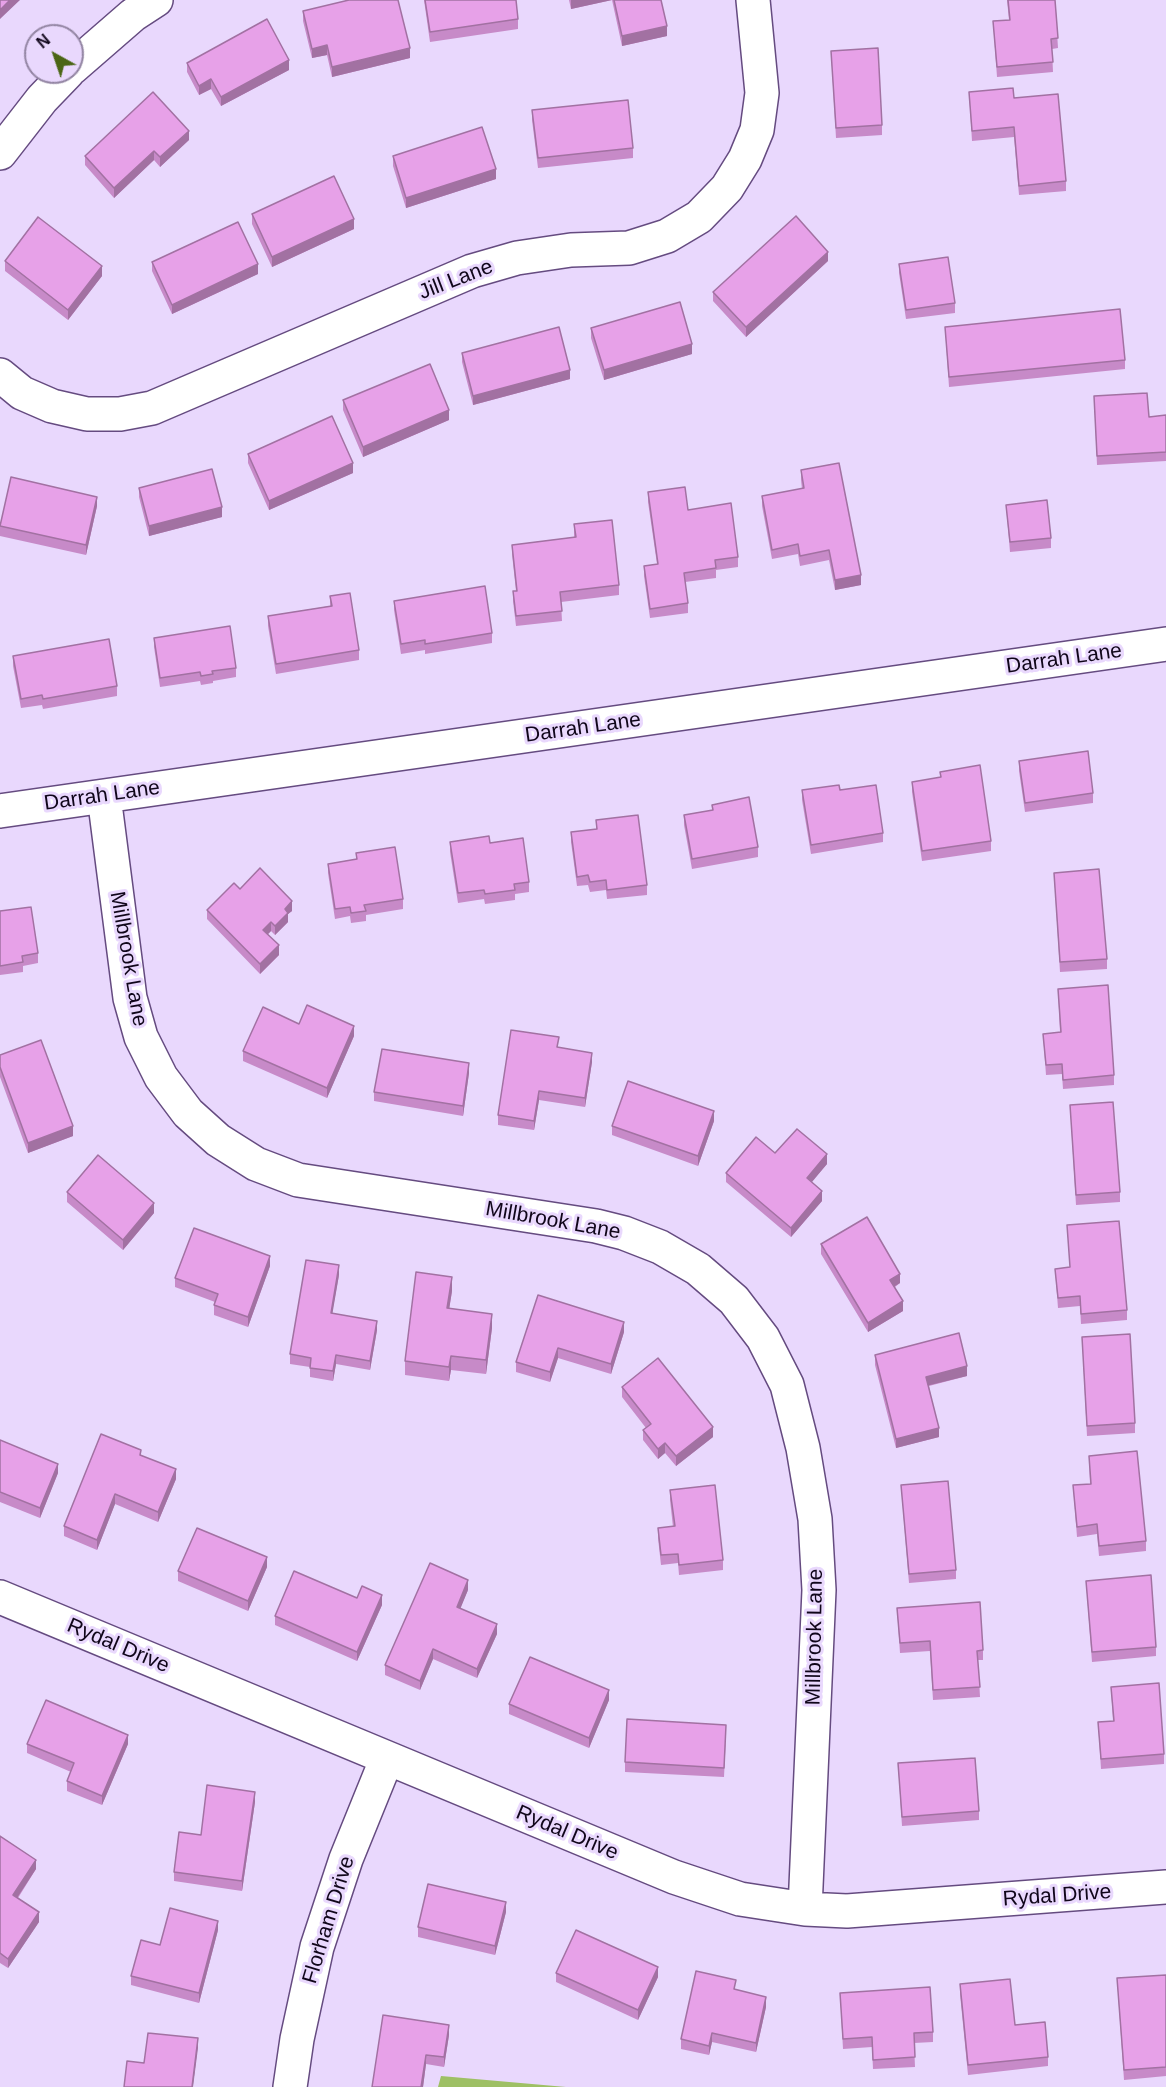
<!DOCTYPE html>
<style>
body{margin:0}
#map{position:relative;width:1166px;height:2087px;overflow:hidden;background:#e9d8fd;font-family:Arial,sans-serif}
canvas{display:block}
.north{position:absolute;left:24px;top:24px;width:60px;height:60px;box-sizing:border-box;background:#e9d8fd;border:2px solid #9284a2;border-radius:50%;rotate:320deg;font-size:16px;font-weight:700;line-height:24px;text-align:center;color:#10061a}
.north::after{content:'';display:block;margin:auto;width:21px;height:27px;background:#4b6515;clip-path:polygon(50% 0,100% 100%,50% 72%,0 100%)}
</style>
<div id="map">
<canvas width="1166" height="2087"></canvas>
<div class="north">N</div>
</div>
<script>
const context = document.querySelector('canvas').getContext('2d');
context.lineJoin = 'round';
function paint(path, color) {
  context.fillStyle = color;
  context.fill(path, 'evenodd');
}
function poly(rows) {
  const path = new Path2D();
  for (const r of rows) {
    path.moveTo(r[0], r[1]);
    for (let i = 2; i < r.length; i += 2) path.lineTo(r[i], r[i + 1]);
  }
  return path;
}
function trace(path, color, width, dash) {
  context.strokeStyle = color;
  context.lineWidth = width;
  context.lineCap = dash ? 'butt' : 'round';
  context.setLineDash(dash || []);
  context.stroke(path);
}
function write(font, color, halo, rows, align = 'center') {
  context.font = font + ' Arial,sans-serif';
  context.lineWidth = 6;
  context.setLineDash([]);
  context.textBaseline = 'middle';
  context.strokeStyle = halo;
  context.fillStyle = color;
  for (const [text, x, y, turn = 0] of rows) {
    context.save();
    context.translate(x, y);
    context.rotate((+turn || 0) * Math.PI / 180);
    context.textAlign = isNaN(turn) ? turn : align;
    if (halo) context.strokeText(text, 0, 0);
    context.fillText(text, 0, 0);
    context.restore();
  }
}
const forest = poly([
 [441,2076,566,2087,438,2087]
]);
const minor = poly([
 [72,68,133,15,156,0],
 [0,153,42,99,68,72],
 [0,375,22,393,52,406,87,414,120,414,152,408,472,271,517,258,571,250,629,248,667,236,699,217,727,188,745,159,757,130,762,93,753,0],
 [104,796,130,998,141,1037,161,1077,188,1113,218,1140,256,1164,298,1180,596,1226,624,1233,660,1247,698,1269,734,1300,763,1338,787,1385,803,1448,815,1519,819,1590,805,1909],
 [0,811,1166,644],
 [0,1597,674,1877,740,1899,805,1909,847,1911,1166,1887],
 [290,2087,297,2039,317,1947,346,1859,387,1758]
]);
const wall = poly([
 [424,0,516,0,518,19,518,29,430,42],
 [569,0,661,0,667,36,622,46,612,0,571,9],
 [1007,0,1055,0,1058,48,1052,49,1053,72,997,77,993,21,1009,20],
 [303,11,410,58,332,77,327,55,312,58,303,21],
 [831,51,882,125,882,135,836,138],
 [187,63,289,70,221,106,211,89,199,95,187,72],
 [969,92,1014,98,1066,181,1066,191,1019,195,1014,137,972,141],
 [532,110,633,148,633,158,538,168,532,120],
 [189,140,160,167,154,160,114,198,85,165,85,156],
 [393,156,496,179,406,208,393,166],
 [252,214,354,229,272,267,252,224],
 [5,261,102,276,68,320,5,271],
 [828,261,746,337,713,301,713,292],
 [152,262,258,274,172,314,152,271],
 [899,264,955,303,955,313,906,319,899,273],
 [945,327,1125,360,1125,369,949,387],
 [591,328,692,354,604,380,591,338],
 [462,353,570,379,473,405,462,362],
 [1094,396,1149,417,1166,415,1166,461,1097,465],
 [343,400,449,420,363,457,343,410],
 [248,454,353,473,269,510,248,463],
 [801,470,861,585,835,590,829,560,800,566,798,554,772,559,762,506,762,496,802,489,801,480],
 [139,488,222,517,149,536,139,497],
 [648,492,688,510,738,557,738,567,716,570,716,578,685,582,688,603,688,613,650,618,644,576,644,566,657,564,648,502],
 [1006,505,1051,538,1051,548,1010,552],
 [97,506,86,555,0,536,0,524],
 [574,524,619,585,619,595,561,602,562,621,516,626,513,601,513,591,516,591,512,554,512,545,574,537],
 [330,596,359,650,359,660,276,674,268,626,268,616,330,606],
 [394,601,492,633,492,643,425,654,425,650,401,654,394,610],
 [154,638,236,668,236,677,213,681,213,683,201,685,200,681,160,687,154,647],
 [13,656,117,686,117,696,43,709,42,705,21,708,13,666],
 [1019,761,1093,793,1093,803,1025,812,1019,771],
 [940,772,991,841,991,851,922,861,912,792,912,782,940,778],
 [802,790,840,790,883,833,883,842,811,854,802,800],
 [712,805,758,847,758,857,692,869,684,825,684,815,712,810],
 [596,820,647,885,647,895,607,899,606,890,590,892,588,885,577,886,571,842,571,832,596,829],
 [450,842,490,843,529,882,529,892,515,894,515,900,485,904,484,899,458,903,450,852],
 [356,853,403,899,403,909,366,915,366,921,351,923,350,916,335,919,328,873,328,864,356,859],
 [1054,873,1107,959,1107,969,1060,972],
 [240,889,292,911,288,914,288,922,275,935,271,931,268,934,279,955,260,974,207,919,207,910],
 [0,911,38,953,38,963,23,966,23,972,0,975],
 [1058,989,1114,1075,1114,1085,1063,1089,1062,1074,1046,1075,1043,1034,1060,1032],
 [299,1024,354,1036,327,1098,243,1061,243,1051],
 [559,1047,592,1062,585,1107,539,1100,534,1130,498,1125,498,1115],
 [0,1055,73,1136,28,1153,0,1077],
 [469,1073,463,1116,374,1101,374,1092],
 [1070,1105,1120,1192,1120,1202,1076,1205],
 [714,1121,698,1166,612,1135,612,1126],
 [775,1153,827,1164,811,1182,822,1201,791,1237,726,1182,726,1173],
 [67,1192,154,1213,123,1250,67,1202],
 [1067,1225,1127,1310,1127,1320,1081,1324,1080,1306,1058,1308,1055,1269,1070,1267],
 [821,1244,900,1283,895,1287,903,1311,868,1332,821,1254],
 [270,1266,248,1327,214,1315,214,1305,215,1302,175,1287,175,1278],
 [339,1275,332,1313,377,1330,370,1370,336,1364,333,1381,310,1377,310,1367,290,1364,290,1354],
 [452,1291,449,1309,492,1328,486,1374,451,1370,449,1381,405,1375,405,1361],
 [538,1295,624,1332,611,1374,558,1358,550,1382,516,1372,516,1362],
 [1082,1337,1135,1423,1135,1433,1087,1436],
 [875,1355,967,1376,929,1386,939,1437,896,1448,875,1365],
 [622,1387,713,1437,676,1466,665,1453,658,1459,643,1440,643,1430,646,1428,622,1397],
 [0,1440,58,1473,40,1518,0,1502],
 [141,1455,176,1479,158,1522,115,1504,97,1550,64,1536,64,1526],
 [1089,1456,1146,1541,1146,1551,1099,1556,1097,1534,1077,1537,1073,1485,1090,1484],
 [901,1485,956,1570,956,1579,909,1583],
 [670,1490,723,1560,723,1570,679,1575,678,1563,661,1565,658,1538,658,1528,673,1527,670,1500],
 [267,1567,248,1611,178,1581,178,1571],
 [1086,1581,1156,1647,1156,1656,1092,1662],
 [468,1590,460,1608,497,1634,477,1678,433,1659,420,1690,385,1675,385,1665],
 [357,1598,382,1605,357,1661,275,1625,275,1616],
 [897,1608,983,1650,983,1660,978,1660,980,1697,933,1700,930,1651,900,1653],
 [1111,1687,1164,1754,1164,1764,1101,1769,1098,1722,1113,1721],
 [609,1700,589,1748,509,1714,509,1704],
 [726,1735,724,1777,625,1772,625,1762],
 [27,1744,128,1744,102,1805,67,1791,67,1781,71,1772,27,1753],
 [898,1763,979,1811,979,1820,902,1826],
 [255,1802,242,1891,174,1881,174,1872,201,1835],
 [0,1836,36,1869,18,1898,39,1922,8,1968,0,1963],
 [506,1912,495,1955,418,1937,418,1927],
 [218,1930,199,2003,131,1985,131,1976],
 [556,1973,658,1977,638,2020,556,1982],
 [1166,1975,1166,2076,1124,2080,1117,1978],
 [960,1984,1015,2025,1048,2057,1048,2066,968,2075,960,1994],
 [736,1990,766,2007,756,2052,712,2042,709,2055,681,2049,681,2039],
 [840,1993,933,2032,933,2042,914,2043,915,2067,873,2069,872,2047,843,2049],
 [449,2035,444,2067,426,2064,423,2087,372,2087]
]);
const shadedWall = poly([
 [10,0,20,0,0,19,0,10],
 [571,0,612,0,571,9],
 [667,26,667,36,622,46,622,36],
 [327,45,327,55,312,58,312,49],
 [410,48,410,58,332,77,332,67],
 [289,60,289,70,221,106,221,97],
 [211,79,211,89,199,95,199,86],
 [189,131,189,140,160,167,160,157],
 [154,151,154,160,114,198,114,188],
 [496,169,496,179,406,208,406,198],
 [354,219,354,229,272,267,272,257],
 [828,252,828,261,746,337,746,327],
 [258,264,258,274,172,314,172,305],
 [102,266,102,276,68,320,68,310],
 [692,344,692,354,604,380,604,370],
 [570,370,570,379,473,405,473,396],
 [449,410,449,420,363,457,363,447],
 [353,463,353,473,269,510,269,501],
 [97,497,97,506,86,555,86,545],
 [222,507,222,517,149,536,149,526],
 [861,575,861,585,835,590,835,580],
 [292,901,292,911,288,914,288,922,275,935,275,926,285,909],
 [271,922,271,931,263,939,263,930],
 [279,945,279,955,260,974,260,964],
 [354,1026,354,1036,327,1098,327,1088],
 [592,1053,592,1062,585,1107,585,1098],
 [469,1063,469,1073,463,1116,463,1106],
 [539,1091,539,1100,534,1130,534,1121],
 [714,1111,714,1121,698,1166,698,1156],
 [73,1126,73,1136,28,1153,28,1143],
 [827,1154,827,1164,807,1188,807,1178],
 [822,1191,822,1201,791,1237,791,1228],
 [154,1203,154,1213,123,1250,123,1240],
 [270,1256,270,1266,248,1327,248,1317],
 [339,1265,339,1275,331,1322,331,1313],
 [900,1274,900,1283,890,1289,890,1280],
 [452,1277,452,1291,447,1323,447,1308],
 [903,1301,903,1311,868,1332,868,1323],
 [492,1314,492,1328,486,1374,486,1360],
 [377,1321,377,1330,370,1370,370,1361],
 [624,1322,624,1332,611,1374,611,1364],
 [558,1348,558,1358,550,1382,550,1372],
 [336,1355,336,1364,333,1381,333,1371],
 [451,1356,451,1370,449,1381,449,1367],
 [967,1366,967,1376,926,1386,926,1377],
 [713,1427,713,1437,676,1466,676,1456],
 [939,1428,939,1437,896,1448,896,1439],
 [665,1443,665,1453,658,1459,658,1449],
 [58,1464,58,1473,40,1518,40,1508],
 [176,1469,176,1479,158,1522,158,1512],
 [115,1494,115,1504,97,1550,97,1540],
 [267,1557,267,1567,248,1611,248,1601],
 [468,1580,468,1590,457,1617,457,1607],
 [382,1595,382,1605,357,1661,357,1652],
 [497,1624,497,1634,477,1678,477,1669],
 [433,1649,433,1659,420,1690,420,1681],
 [609,1690,609,1700,589,1748,589,1738],
 [128,1735,128,1744,102,1805,102,1796],
 [255,1792,255,1802,242,1891,242,1881],
 [36,1860,36,1869,13,1904,13,1895],
 [506,1902,506,1912,495,1955,495,1946],
 [39,1912,39,1922,8,1968,8,1959],
 [218,1921,218,1930,199,2003,199,1993],
 [658,1967,658,1977,638,2020,638,2010],
 [766,1997,766,2007,756,2052,756,2043],
 [449,2025,449,2035,444,2067,444,2057],
 [712,2033,712,2042,709,2055,709,2046],
 [198,2038,198,2048,193,2087,192,2087],
 [426,2055,426,2064,423,2087,421,2087]
]);
const building = poly([
 [0,0,10,0,0,10,0,0],
 [349,0,398,0,410,48,332,67,327,45,312,49,303,11,349,0],
 [425,0,516,0,518,19,430,32,425,0],
 [614,0,661,0,667,26,622,36,614,0],
 [1008,0,1055,0,1058,38,1051,39,1053,62,997,67,993,21,1010,20,1008,0],
 [267,19,289,60,221,97,211,79,199,86,187,63,267,19],
 [878,48,882,125,836,128,831,51,878,48],
 [1013,88,1014,98,1058,94,1066,181,1019,186,1014,127,972,131,969,92,1013,88],
 [153,92,189,131,160,157,154,151,114,188,85,156,153,92],
 [628,100,633,148,538,158,532,110,628,100],
 [482,127,496,169,406,198,393,156,482,127],
 [334,176,354,219,272,257,252,214,334,176],
 [796,216,828,252,746,327,713,292,796,216],
 [38,217,102,266,68,310,5,261,38,217],
 [238,222,258,264,172,305,152,262,238,222],
 [948,257,955,303,906,310,899,264,948,257],
 [680,302,692,344,604,370,591,328,680,302],
 [1120,309,1125,360,949,377,945,327,1120,309],
 [559,327,570,370,473,396,462,353,559,327],
 [430,364,449,410,363,447,343,400,430,364],
 [1147,393,1149,417,1166,415,1166,452,1097,456,1094,396,1147,393],
 [332,416,353,463,269,501,248,454,332,416],
 [839,463,861,575,835,580,829,550,800,556,798,544,772,550,762,496,804,488,801,470,839,463],
 [212,469,222,507,149,526,139,488,212,469],
 [11,477,97,497,86,545,0,526,11,477],
 [685,487,688,510,731,503,738,557,715,560,716,568,684,573,688,603,650,609,644,566,658,564,648,492,685,487],
 [1047,500,1051,538,1010,542,1006,505,1047,500],
 [612,520,619,585,560,592,562,611,516,616,513,591,517,591,512,545,576,537,574,524,612,520],
 [485,586,492,633,425,644,425,640,401,644,394,601,485,586],
 [350,593,359,650,276,664,268,616,332,606,330,596,350,593],
 [230,626,236,668,212,671,213,674,201,676,200,672,160,678,154,638,230,626],
 [109,639,117,686,43,699,42,695,21,699,13,656,109,639],
 [1088,751,1093,793,1025,803,1019,761,1088,751],
 [980,765,991,841,922,851,912,782,941,777,940,772,980,765],
 [839,785,840,790,876,785,883,833,811,845,802,790,839,785],
 [749,797,758,847,692,859,684,815,713,810,712,805,749,797],
 [638,815,647,885,607,890,606,880,590,882,588,875,577,877,571,832,597,829,596,820,638,815],
 [489,836,490,843,523,838,529,882,514,884,515,890,485,894,484,890,458,893,450,842,489,836],
 [395,847,403,899,364,905,366,911,351,913,350,907,335,909,328,864,357,859,356,853,395,847],
 [260,868,292,901,285,909,288,913,275,926,271,922,263,930,279,945,260,964,207,910,234,883,240,889,260,868],
 [1099,869,1107,959,1060,962,1054,873,1099,869],
 [31,907,38,953,22,956,23,962,0,966,0,911,31,907],
 [1108,985,1114,1075,1063,1080,1062,1064,1046,1065,1043,1034,1061,1032,1058,989,1108,985],
 [307,1005,354,1026,327,1088,243,1051,263,1007,299,1024,307,1005],
 [511,1030,559,1037,557,1047,592,1053,585,1098,539,1091,534,1121,498,1115,511,1030],
 [41,1040,73,1126,28,1143,0,1067,0,1055,41,1040],
 [382,1049,469,1063,463,1106,374,1092,382,1049],
 [628,1081,714,1111,698,1156,612,1126,628,1081],
 [1113,1102,1120,1192,1076,1195,1070,1105,1113,1102],
 [797,1129,827,1154,807,1178,822,1191,791,1228,726,1173,756,1137,775,1153,797,1129],
 [98,1155,154,1203,123,1240,67,1192,98,1155],
 [867,1217,900,1274,890,1280,903,1301,868,1323,821,1244,867,1217],
 [1119,1221,1127,1310,1081,1314,1080,1296,1058,1298,1055,1269,1070,1267,1067,1225,1119,1221],
 [194,1228,270,1256,248,1317,214,1305,218,1294,175,1278,194,1228],
 [306,1260,339,1265,331,1313,377,1321,370,1361,336,1355,333,1371,310,1368,311,1358,290,1354,306,1260],
 [416,1272,452,1277,447,1308,492,1314,486,1360,451,1356,449,1367,405,1361,416,1272],
 [538,1295,624,1322,611,1364,558,1348,550,1372,516,1362,538,1295],
 [959,1333,967,1366,926,1377,939,1428,896,1439,875,1355,959,1333],
 [1130,1334,1135,1423,1087,1426,1082,1337,1130,1334],
 [658,1358,713,1427,676,1456,665,1443,658,1449,643,1430,651,1424,622,1387,658,1358],
 [101,1434,141,1450,140,1455,176,1469,158,1512,115,1494,97,1540,64,1526,101,1434],
 [0,1440,58,1464,40,1508,0,1492,0,1440],
 [1137,1451,1146,1541,1099,1546,1097,1524,1077,1527,1073,1485,1091,1484,1089,1456,1137,1451],
 [948,1481,956,1570,909,1574,901,1485,948,1481],
 [715,1485,723,1560,679,1565,678,1554,661,1555,658,1528,675,1526,670,1490,715,1485],
 [197,1528,267,1557,248,1601,178,1571,197,1528],
 [430,1563,468,1580,457,1607,497,1624,477,1669,433,1649,420,1681,385,1665,430,1563],
 [294,1571,357,1598,362,1586,382,1595,357,1652,275,1616,294,1571],
 [1151,1575,1156,1647,1092,1652,1086,1581,1151,1575],
 [980,1602,983,1650,977,1651,980,1687,933,1690,930,1641,900,1643,897,1608,980,1602],
 [530,1657,609,1690,589,1738,509,1704,530,1657],
 [1159,1683,1164,1754,1101,1759,1098,1722,1114,1721,1111,1687,1159,1683],
 [46,1700,128,1735,102,1796,67,1781,74,1763,27,1744,46,1700],
 [627,1719,726,1725,724,1768,625,1762,627,1719],
 [975,1758,979,1811,902,1817,898,1763,975,1758],
 [207,1785,255,1792,242,1881,174,1872,179,1832,201,1835,207,1785],
 [0,1836,36,1860,13,1895,39,1912,8,1959,0,1953,0,1836],
 [428,1884,506,1902,495,1946,418,1927,428,1884],
 [170,1908,218,1921,199,1993,131,1976,141,1940,160,1945,170,1908],
 [576,1930,658,1967,638,2010,556,1973,576,1930],
 [696,1971,736,1980,734,1989,766,1997,756,2043,712,2033,709,2046,681,2039,696,1971],
 [1166,1975,1166,2067,1124,2070,1117,1978,1166,1975],
 [1010,1979,1015,2025,1045,2022,1048,2057,968,2065,960,1984,1010,1979],
 [930,1987,933,2032,914,2033,915,2057,873,2060,872,2037,843,2039,840,1993,930,1987],
 [383,2015,449,2025,444,2057,426,2055,421,2087,372,2087,383,2015],
 [148,2033,198,2038,192,2087,124,2087,127,2061,144,2063,148,2033]
]);
const streetNames = [
 ["Jill Lane",456,280,-21],
 ["Darrah Lane",1064,659,-8],
 ["Darrah Lane",583,728,-8],
 ["Darrah Lane",102,796,-8],
 ["Millbrook Lane",128,959,80],
 ["Millbrook Lane",553,1221,10],
 ["Millbrook Lane",815,1637,-89],
 ["Rydal Drive",118,1646,23],
 ["Rydal Drive",567,1833,23],
 ["Rydal Drive",1057,1896,-4],
 ["Florham Drive",329,1920,-73]
];
paint(forest, '#9ec065');
trace(minor, '#654b80', 36);
trace(minor, '#fff', 33);
paint(wall, '#c78ac8');
paint(shadedWall, '#a271a2');
paint(building, '#e7a1e8');
trace(building, '#a271a2', 1.5);
write('21px', '#10061a', '#e9d8fd', streetNames);
</script>
